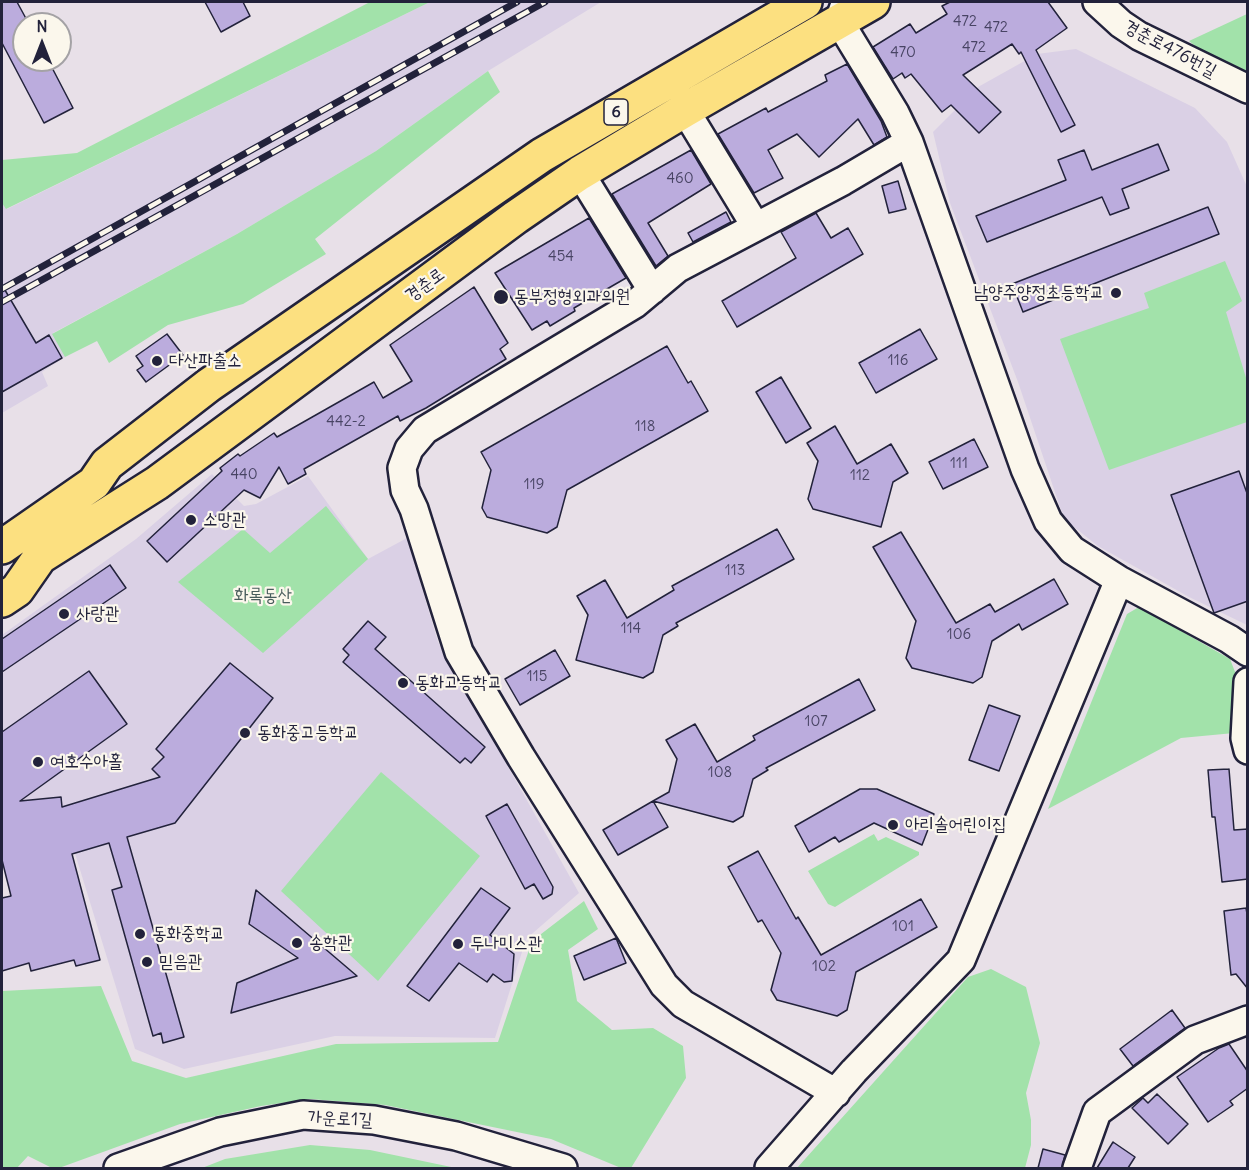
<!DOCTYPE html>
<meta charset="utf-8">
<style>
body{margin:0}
#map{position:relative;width:1249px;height:1170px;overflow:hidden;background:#e8e0e8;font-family:Delius,sans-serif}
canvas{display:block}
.frame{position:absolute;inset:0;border:3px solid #22223b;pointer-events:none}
.north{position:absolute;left:12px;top:12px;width:60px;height:60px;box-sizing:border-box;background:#fbf7ec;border:2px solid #a4a2a5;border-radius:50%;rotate:0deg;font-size:16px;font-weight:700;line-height:24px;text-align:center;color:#22223b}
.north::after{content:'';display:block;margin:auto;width:21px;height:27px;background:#22223b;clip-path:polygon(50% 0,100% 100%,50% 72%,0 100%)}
</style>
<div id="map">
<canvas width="1249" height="1170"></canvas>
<div class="frame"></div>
<div class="north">N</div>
</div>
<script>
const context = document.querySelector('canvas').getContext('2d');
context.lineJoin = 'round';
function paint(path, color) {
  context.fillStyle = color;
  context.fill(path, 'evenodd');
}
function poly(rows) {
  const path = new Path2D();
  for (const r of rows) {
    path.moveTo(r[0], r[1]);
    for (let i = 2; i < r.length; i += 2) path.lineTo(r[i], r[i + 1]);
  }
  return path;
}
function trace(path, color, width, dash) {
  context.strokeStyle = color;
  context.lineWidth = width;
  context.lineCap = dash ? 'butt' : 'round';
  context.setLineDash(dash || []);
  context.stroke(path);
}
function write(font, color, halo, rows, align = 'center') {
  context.font = font + ' Delius,"Poor Story",sans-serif';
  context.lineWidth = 4.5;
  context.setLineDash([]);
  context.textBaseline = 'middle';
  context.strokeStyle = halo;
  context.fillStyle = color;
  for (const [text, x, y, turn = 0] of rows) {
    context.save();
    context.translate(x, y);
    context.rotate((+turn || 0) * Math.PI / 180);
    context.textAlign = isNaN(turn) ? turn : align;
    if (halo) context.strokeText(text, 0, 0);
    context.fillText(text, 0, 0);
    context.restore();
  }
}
const built = poly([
 [430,2,601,2,488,71,376,151,237,234,53,333,65,357,42,372,48,386,2,413,2,203,7,209],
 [1076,49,1195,108,1227,142,1248,189,1247,625,1189,597,1098,546,1064,519,1018,382,950,203,933,132,978,87,1037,54],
 [212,474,244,506,256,504,308,476,368,559,407,538,438,642,579,893,526,939,495,1038,335,1036,184,1069,135,1049,66,824,2,828,2,635,136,539]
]);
const green = poly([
 [370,2,430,2,6,209,2,203,2,160,77,153],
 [1247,14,1247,71,1205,54,1189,41],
 [488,71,500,92,315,239,326,254,243,304,168,325,109,363,97,341,65,357,52,334,237,234,376,151],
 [1225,261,1242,301,1226,312,1247,381,1247,422,1109,470,1060,339,1149,308,1144,293],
 [326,506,368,559,263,653,178,582,243,529,270,553],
 [1139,607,1230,659,1237,677,1234,733,1181,738,1048,809,1127,614],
 [381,772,480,856,378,981,281,891],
 [874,834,878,841,886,837,919,852,919,855,835,907,828,904,808,871],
 [584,901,598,929,568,950,577,1001,612,1030,653,1028,683,1046,686,1078,631,1168,621,1168,551,1139,385,1105,310,1099,261,1106,180,1124,59,1168,52,1168,28,1156,17,1168,2,1168,2,991,101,986,132,1061,186,1078,336,1044,498,1042,532,941],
 [991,969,1026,987,1040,1043,1026,1093,1031,1120,1031,1145,1025,1168,797,1168,968,977],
 [310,1145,370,1150,456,1168,202,1168,225,1159]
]);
const building = poly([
 [2,2,17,2,29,24,24,24,24,60,48,60,73,108,44,123,2,43,2,2],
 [205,2,243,2,250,16,221,32,205,2],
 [950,2,1048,2,1067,28,1036,50,1075,125,1061,132,1021,52,1019,54,1012,44,963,75,1001,112,979,133,951,105,942,112,911,74,905,78,902,73,893,79,873,47,910,24,916,33,947,14,942,6,950,2],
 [847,64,881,121,887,137,874,145,858,119,819,157,797,134,768,150,783,178,754,193,718,134,766,108,768,112,827,81,825,75,847,64],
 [1158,144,1169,170,1122,189,1129,208,1110,215,1102,197,987,242,976,216,1066,180,1058,160,1084,150,1092,170,1158,144],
 [691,150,711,184,648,223,668,256,656,266,612,194,691,150],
 [898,181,906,209,889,213,882,186,898,181],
 [1208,207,1219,234,1023,312,1012,284,1208,207],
 [726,212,731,222,693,242,688,233,726,212],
 [816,213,831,238,848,228,863,254,737,327,722,301,796,258,781,232,816,213],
 [589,218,626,278,574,308,575,311,550,326,547,321,532,330,495,273,589,218],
 [2,285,36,343,49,335,62,358,2,392,2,285],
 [474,287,508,343,500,349,506,359,426,408,400,421,398,416,304,469,306,474,288,484,279,467,260,498,244,490,167,562,147,541,222,471,220,468,238,454,240,456,274,433,277,437,374,382,383,398,412,381,390,345,474,287],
 [920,329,937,359,876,393,859,363,920,329],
 [167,334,183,355,146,382,137,370,143,366,136,356,167,334],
 [667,346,688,383,691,381,708,411,567,490,557,527,547,533,487,517,482,508,491,470,481,452,667,346],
 [781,377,811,428,786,443,756,392,781,377],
 [835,426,857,464,891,444,908,473,893,482,881,527,813,509,808,499,818,461,807,443,835,426],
 [974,439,988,467,943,489,929,462,974,439],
 [1239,471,1248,496,1248,601,1214,613,1171,495,1239,471],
 [777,529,794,559,676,623,678,626,663,635,653,672,643,678,576,660,588,615,577,596,605,580,627,618,674,590,672,586,777,529],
 [901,532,956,623,990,604,995,612,1054,579,1068,604,1022,630,1019,624,992,641,982,677,973,683,912,668,906,658,916,621,873,547,901,532],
 [110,565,126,588,2,672,2,639,110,565],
 [368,621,386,637,375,649,485,747,471,763,465,758,460,763,343,662,349,655,343,649,368,621],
 [555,650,570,676,520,705,505,679,555,650],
 [230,663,273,698,175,823,127,837,184,1037,163,1043,161,1033,153,1036,112,890,122,887,109,843,72,854,100,960,76,966,74,960,31,971,29,963,2,971,2,898,11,896,2,860,2,732,89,671,127,724,20,801,61,797,62,807,160,777,152,769,164,757,156,749,230,663],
 [859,679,875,710,766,768,768,770,753,779,743,816,733,822,653,801,669,792,677,759,666,740,695,724,717,762,755,740,753,736,859,679],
 [989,705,1020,716,999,771,969,760,989,705],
 [1229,769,1234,830,1248,829,1248,879,1222,882,1215,817,1212,817,1208,770,1229,769],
 [860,789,877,789,934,814,922,845,874,823,839,842,835,837,809,852,795,826,860,789],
 [653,801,668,827,618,855,603,830,653,801],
 [507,804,553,887,552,894,543,899,534,884,525,889,486,816,507,804],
 [758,851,796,919,798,917,821,955,921,899,937,927,856,972,847,1010,837,1016,777,1000,771,990,781,953,762,920,758,922,728,867,758,851],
 [481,888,510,908,490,935,514,954,512,981,504,982,493,974,487,982,459,963,429,1001,407,986,481,888],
 [256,890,357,976,231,1013,237,983,298,958,249,924,256,890],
 [1246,908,1248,919,1248,989,1236,974,1231,975,1224,911,1246,908],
 [616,938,626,963,584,980,574,956,616,938],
 [1172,1010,1185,1028,1133,1066,1120,1049,1172,1010],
 [1229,1044,1248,1072,1248,1088,1230,1101,1233,1105,1208,1122,1177,1077,1219,1048,1229,1044],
 [1157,1094,1188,1124,1168,1144,1132,1108,1143,1098,1148,1103,1157,1094],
 [1113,1142,1135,1157,1128,1168,1097,1168,1113,1142],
 [1043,1149,1065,1155,1062,1168,1038,1168,1043,1149]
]);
const minor = poly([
 [1097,2,1121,24,1139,36,1248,89],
 [845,4,839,21,895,113,909,142,1025,469,1048,521,1072,550,1119,580,1229,639,1248,652],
 [685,110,756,227],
 [580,173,652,290],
 [1248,682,1245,738,1248,750],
 [836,1093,683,1004,664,985,521,757,459,652,414,509,405,490,402,468,409,449,425,430,635,304,678,268,843,181,909,142],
 [118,1168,220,1132,303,1115,374,1120,456,1136,563,1168],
 [769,1168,854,1071,961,960,1119,580],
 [1077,1168,1097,1112,1195,1040,1248,1020]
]);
const major = poly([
 [2,547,94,483,107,464,209,385,542,155,805,2],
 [2,600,17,590,40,557,157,483,516,217,580,173,685,110,873,2]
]);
const rail = poly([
 [2,289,517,2],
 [2,302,545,2]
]);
const markers = [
 [1116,293,6,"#22223b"],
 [501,297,8,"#22223b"],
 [157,361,6,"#22223b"],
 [191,520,6,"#22223b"],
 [64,614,6,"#22223b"],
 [403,683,6,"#22223b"],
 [245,733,6,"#22223b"],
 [38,762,6,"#22223b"],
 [893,825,6,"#22223b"],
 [140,934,6,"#22223b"],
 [297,943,6,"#22223b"],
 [458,944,6,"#22223b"],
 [147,962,6,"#22223b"]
];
const numberNames = [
 ["472",965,22],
 ["472",996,28],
 ["472",974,48],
 ["470",903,53],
 ["460",680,179],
 ["454",561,257],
 ["116",898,361],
 ["442-2",346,422],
 ["118",645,427],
 ["111",959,464],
 ["440",244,475],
 ["112",860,476],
 ["119",534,485],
 ["113",735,571],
 ["114",631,629],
 ["106",959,635],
 ["115",537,677],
 ["107",816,722],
 ["108",720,773],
 ["101",903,927],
 ["102",824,967]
];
const shields = [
 [616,112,24]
];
const shieldNames = [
 ["6",616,112]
];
const streetNames = [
 ["경춘로476번길",1170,49,28],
 ["경춘로",425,285,-36],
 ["가운로1길",340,1119,3]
];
const poiNames = [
 ["남양주양정초등학교",1104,293,"right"],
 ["동부정형외과의원",514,297],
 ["다산파출소",169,361],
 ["소망관",203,520],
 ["사랑관",76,614],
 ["동화고등학교",415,683],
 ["동화중고등학교",257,733],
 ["여호수아홀",50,762],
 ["아리솔어린이집",905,825],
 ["동화중학교",152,934],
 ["송학관",309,943],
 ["두나미스관",470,944],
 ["믿음관",159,962]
];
const parkNames = [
 ["화록동산",263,596]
];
paint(built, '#dad0e5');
paint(green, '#a2e2aa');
paint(building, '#bbacdd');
trace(building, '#22223b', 1.5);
trace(minor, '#22223b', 32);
trace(major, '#22223b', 38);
trace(minor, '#fbf7ec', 27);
trace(major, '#fce080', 33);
trace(rail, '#22223b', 7);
trace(rail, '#fbf7ec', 4.5, [14]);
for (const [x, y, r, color] of markers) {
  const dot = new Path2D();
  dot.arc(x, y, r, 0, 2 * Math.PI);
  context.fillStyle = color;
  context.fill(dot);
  trace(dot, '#fbf7ec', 2);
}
write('15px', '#484464', null, numberNames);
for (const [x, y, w] of shields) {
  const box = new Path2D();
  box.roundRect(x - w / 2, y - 13, w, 26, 4.5);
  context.fillStyle = '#fbf7ec';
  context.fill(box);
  trace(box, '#22223b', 1.5);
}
write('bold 16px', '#22223b', null, shieldNames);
write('18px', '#22223b', '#fbf7ec', streetNames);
write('18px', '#22223b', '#fbf7ec', poiNames, 'left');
write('18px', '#485c5c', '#fbf7ec', parkNames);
</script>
